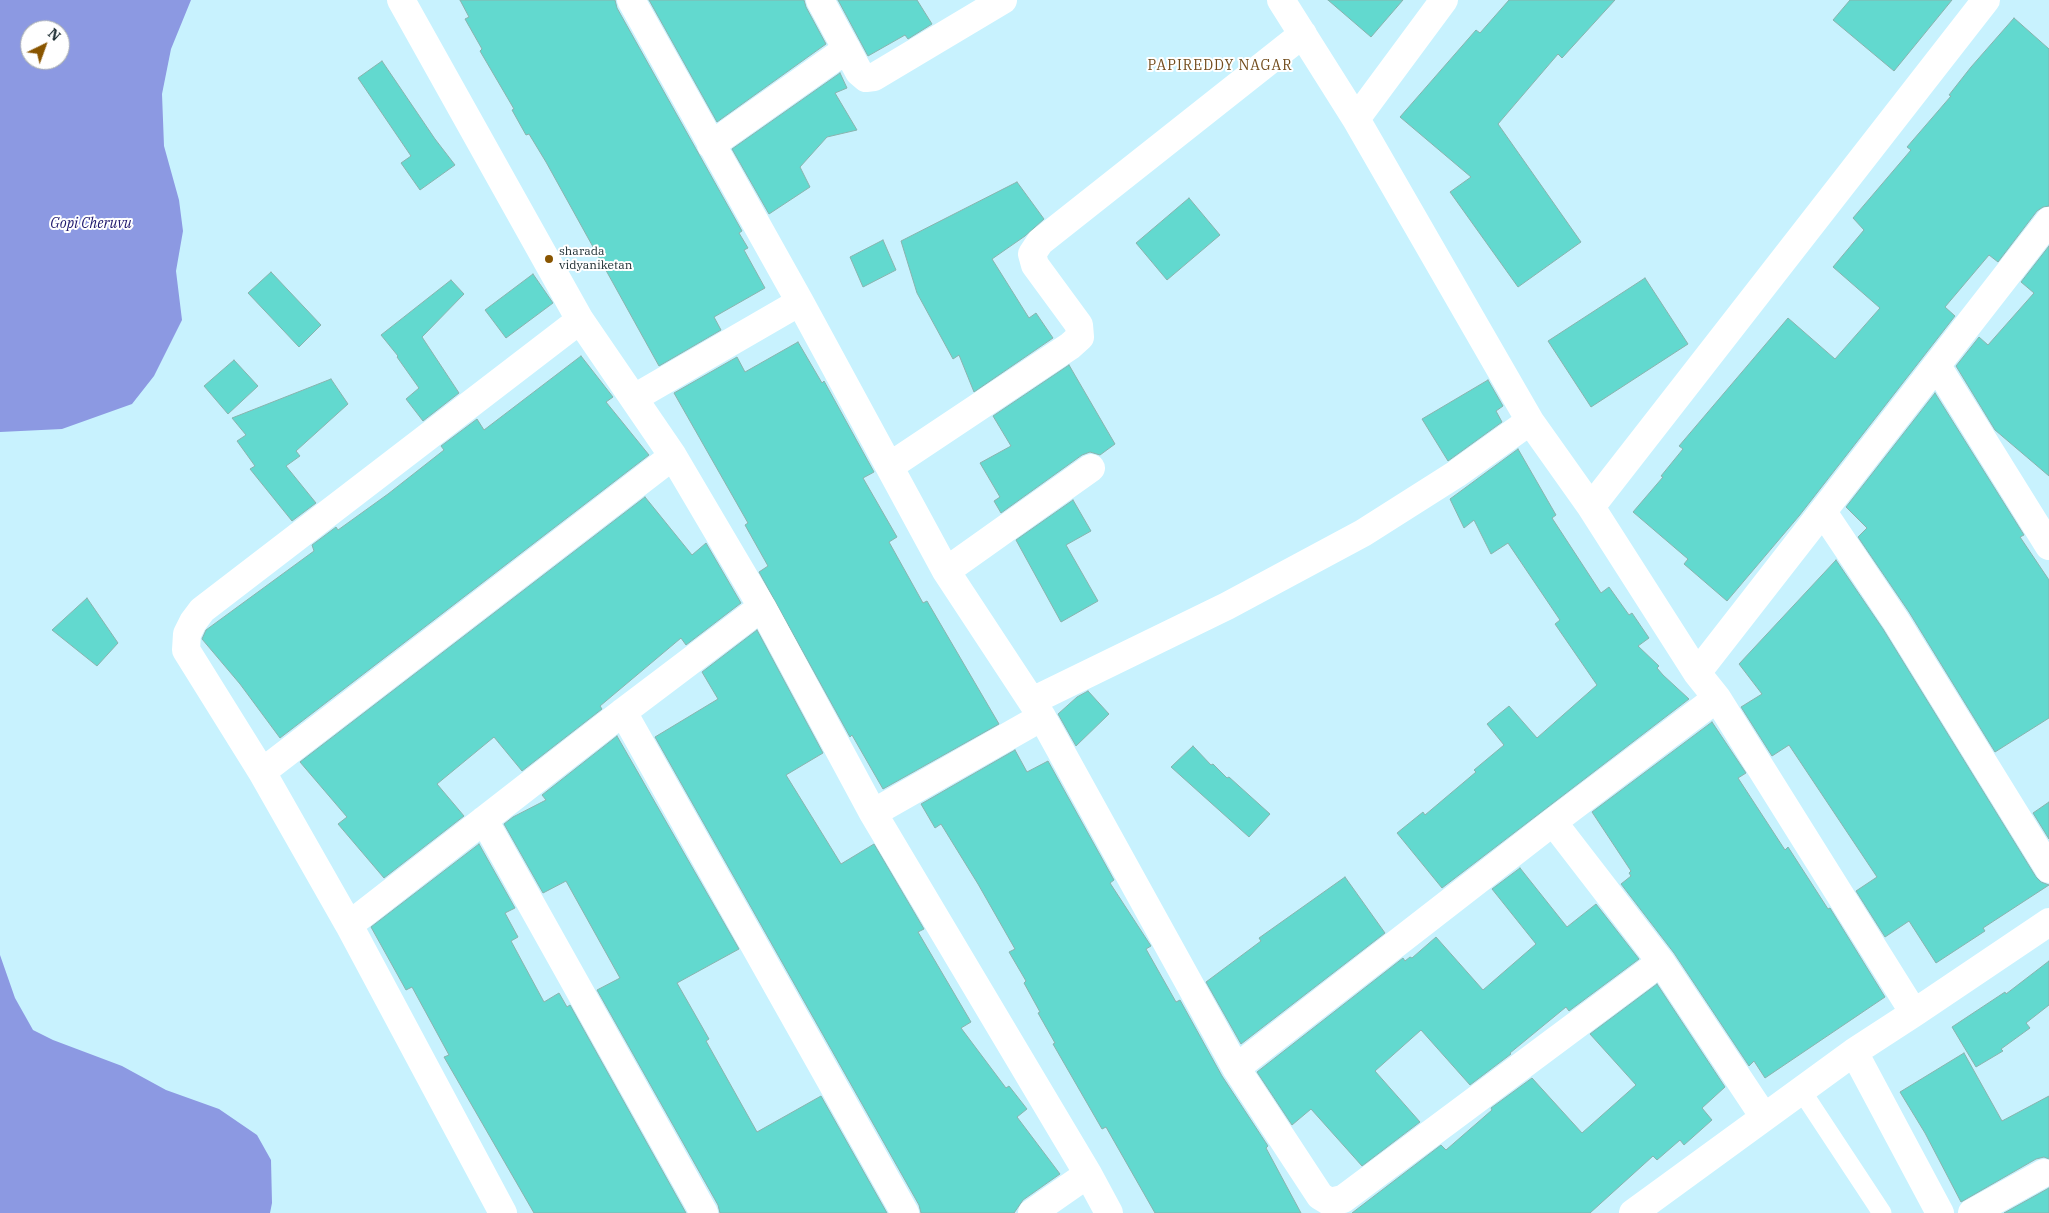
<!DOCTYPE html>
<style>
body{margin:0}
#map{position:relative;width:2049px;height:1213px;overflow:hidden;background:#c8f2fe;font-family:"IBM Plex Serif",serif}
canvas{display:block}
.north{position:absolute;left:20px;top:20px;width:50px;height:50px;box-sizing:border-box;background:#fff;border:1px solid #a6acae;border-radius:50%;rotate:42deg;font-size:14px;font-weight:700;line-height:20px;text-align:center;color:#203035}
.north::after{content:'';display:block;margin:auto;width:18px;height:22px;background:#895500;clip-path:polygon(50% 0,100% 100%,50% 72%,0 100%)}
</style>
<div id="map">
<canvas width="2049" height="1213"></canvas>
<div class="north">N</div>
</div>
<script>
const context = document.querySelector('canvas').getContext('2d');
context.lineJoin = 'round';
function paint(path, color) {
  context.fillStyle = color;
  context.fill(path, 'evenodd');
}
function poly(rows) {
  const path = new Path2D();
  for (const r of rows) {
    path.moveTo(r[0], r[1]);
    for (let i = 2; i < r.length; i += 2) path.lineTo(r[i], r[i + 1]);
  }
  return path;
}
function trace(path, color, width, dash) {
  context.strokeStyle = color;
  context.lineWidth = width;
  context.lineCap = dash ? 'butt' : 'round';
  context.setLineDash(dash || []);
  context.stroke(path);
}
function write(font, color, halo, rows, align = 'center') {
  context.font = font + ' "IBM Plex Serif",serif';
  context.lineWidth = 4;
  context.setLineDash([]);
  context.textBaseline = 'middle';
  context.strokeStyle = halo;
  context.fillStyle = color;
  for (const [text, x, y, turn = 0] of rows) {
    context.save();
    context.translate(x, y);
    context.rotate((+turn || 0) * Math.PI / 180);
    context.textAlign = isNaN(turn) ? turn : align;
    if (halo) context.strokeText(text, 0, 0);
    context.fillText(text, 0, 0);
    context.restore();
  }
}
const water = poly([
 [0,0,191,0,171,49,162,94,164,146,179,200,183,231,176,271,182,320,154,376,132,404,62,429,0,432],
 [30,30,60,30,60,60,30,60],
 [0,955,15,998,33,1030,53,1040,122,1066,166,1090,219,1109,257,1135,271,1160,272,1203,270,1213,0,1213]
]);
const building = poly([
 [460,0,615,0,617,8,742,231,739,233,748,248,744,250,765,288,714,317,721,330,659,366,546,162,529,134,526,135,512,110,514,109,480,51,482,49,465,19,469,17,460,0],
 [649,0,804,0,806,7,826,44,717,122,649,0],
 [838,0,917,0,932,24,908,39,905,35,868,56,838,0],
 [1328,0,1403,0,1371,37,1328,0],
 [1509,0,1615,0,1562,58,1558,54,1498,124,1581,242,1518,287,1450,192,1471,177,1400,117,1476,30,1480,33,1509,0],
 [1850,0,1952,0,1894,71,1833,20,1850,0],
 [2014,18,2049,49,2049,206,2043,207,2037,211,1998,262,1989,255,1945,307,1955,316,1799,516,1727,601,1684,564,1688,559,1633,512,1663,477,1661,476,1683,449,1679,446,1788,318,1835,359,1880,308,1833,267,1864,230,1853,218,1911,150,1907,147,1951,96,1949,95,1971,67,2014,18],
 [382,61,435,139,455,165,420,190,401,163,411,156,358,78,382,61],
 [840,73,847,88,835,93,857,130,827,137,800,167,810,187,769,214,732,149,840,73],
 [1017,182,1044,219,1025,236,992,259,1029,318,1036,313,1053,338,974,392,959,355,953,359,917,293,901,241,1017,182],
 [1189,198,1220,235,1167,280,1136,243,1189,198],
 [883,240,896,270,863,287,850,257,883,240],
 [2049,246,2049,476,1995,430,1956,366,1979,337,1988,345,2034,293,2021,282,2049,246],
 [271,272,321,325,299,347,248,293,271,272],
 [533,274,553,303,506,338,485,310,533,274],
 [1645,278,1688,344,1591,407,1548,341,1645,278],
 [451,280,464,294,422,337,459,393,423,421,406,399,419,388,397,357,398,356,381,335,451,280],
 [798,342,822,383,824,381,874,472,863,478,897,537,889,542,923,603,927,601,999,724,883,789,852,735,850,737,759,572,768,566,745,525,748,523,674,393,737,357,745,372,798,342],
 [581,356,613,397,606,402,649,455,280,738,240,684,202,639,206,630,314,551,312,545,336,527,338,530,388,494,444,450,441,446,477,419,484,430,581,356],
 [234,360,258,386,228,414,204,386,234,360],
 [1069,365,1115,444,1100,455,1090,452,1082,455,1001,513,994,501,1000,497,980,463,1011,446,993,416,1069,365],
 [331,379,348,404,296,451,300,456,286,466,316,503,292,521,250,469,255,466,237,441,246,435,232,418,331,379],
 [1488,380,1503,406,1496,411,1502,422,1448,461,1422,419,1488,380],
 [1935,393,2024,535,2020,537,2049,580,2049,718,1995,752,1909,612,1858,537,1867,528,1846,507,1935,393],
 [1518,449,1556,515,1552,518,1601,593,1609,587,1629,615,1632,613,1649,638,1638,646,1659,666,1657,668,1663,675,1689,699,1442,888,1397,833,1423,812,1425,815,1476,772,1474,770,1504,745,1487,724,1509,706,1537,738,1597,685,1555,624,1560,620,1508,543,1491,554,1474,520,1464,528,1450,499,1518,449],
 [645,497,692,555,706,543,741,603,686,645,681,638,600,706,602,709,522,771,494,737,437,784,464,816,384,878,338,824,347,817,300,762,645,497],
 [1073,500,1091,531,1066,545,1098,601,1061,622,1016,540,1073,500],
 [1836,560,1883,629,2036,877,2041,882,2049,885,1983,928,1985,931,1936,963,1909,921,1885,937,1856,891,1877,877,1789,745,1772,756,1741,707,1762,694,1739,664,1836,560],
 [87,598,118,643,97,666,52,630,87,598],
 [757,630,823,753,786,775,841,864,874,844,924,929,918,932,971,1022,961,1028,1006,1088,1009,1086,1027,1109,1017,1117,1060,1174,1023,1200,1014,1213,921,1213,919,1205,655,737,718,699,702,672,757,630],
 [1088,691,1109,714,1076,746,1058,714,1077,697,1088,691],
 [1712,722,1746,773,1738,778,1785,850,1788,847,1828,909,1830,908,1885,997,1765,1078,1754,1061,1749,1066,1674,953,1621,884,1631,876,1629,873,1631,871,1592,812,1712,722],
 [617,736,739,949,677,983,709,1039,706,1041,757,1132,821,1096,887,1213,720,1213,718,1205,597,990,620,978,566,881,543,893,504,824,513,817,546,800,542,795,617,736],
 [1193,746,1211,765,1213,764,1227,778,1229,777,1270,814,1249,837,1171,767,1193,746],
 [1015,750,1027,772,1048,761,1114,880,1110,883,1151,946,1146,949,1176,1002,1180,1000,1222,1076,1268,1146,1266,1148,1301,1213,1155,1213,1106,1127,1102,1129,1053,1044,1055,1043,1038,1013,1040,1012,1024,983,1026,981,1009,952,1015,949,978,884,941,824,935,828,921,804,1015,750],
 [2049,802,2049,839,2033,813,2049,802],
 [479,844,515,908,505,913,518,937,511,941,544,1002,559,993,567,1007,570,1005,686,1213,534,1213,444,1057,449,1055,412,987,406,990,371,927,479,844],
 [1520,868,1567,927,1596,904,1639,959,1569,1011,1566,1007,1510,1053,1511,1054,1470,1085,1421,1030,1375,1071,1420,1122,1362,1166,1311,1109,1292,1125,1257,1072,1403,958,1405,961,1410,957,1412,958,1436,937,1483,990,1536,944,1492,889,1520,868],
 [1345,877,1385,933,1241,1044,1206,982,1261,941,1259,938,1345,877],
 [2049,961,2049,1005,2026,1023,2030,1028,2001,1049,2003,1051,1976,1067,1952,1027,2005,992,2006,994,2049,961],
 [1657,984,1725,1087,1702,1108,1712,1120,1684,1145,1680,1140,1657,1160,1653,1156,1590,1213,1352,1213,1441,1145,1446,1150,1492,1110,1491,1108,1532,1078,1582,1133,1636,1085,1590,1034,1657,984],
 [1964,1053,2002,1121,2049,1096,2049,1159,2044,1157,2036,1159,1961,1202,1925,1133,1900,1092,1964,1053],
 [2049,1188,2049,1213,2004,1213,2049,1188]
]);
const lane = poly([
 [1801,1090,1882,1213]
]);
const street = poly([
 [401,0,580,320,673,456,762,607,873,813,1088,1174,1109,1213],
 [631,0,800,302,946,571,1042,717,1236,1068,1320,1196,1330,1202,1343,1199,1661,962],
 [820,0,859,72,866,78,874,77,1003,0],
 [1281,0,1356,119,1530,421,1591,507,1697,673,1717,698,1914,1013],
 [1356,119,1444,0],
 [711,145,847,49],
 [1937,366,2049,546],
 [634,398,800,302],
 [890,466,1070,346,1080,337,1079,325,1035,265,1032,254,1040,242,1303,34],
 [1591,507,1986,0],
 [1823,512,1896,621,2049,869],
 [946,571,1091,468],
 [1697,673,2049,221],
 [1032,701,1227,606,1363,533,1456,474,1530,421],
 [623,712,905,1213],
 [262,772,673,456],
 [873,813,1042,717],
 [484,820,704,1213],
 [1553,822,1661,962,1764,1117],
 [349,925,623,712,762,607],
 [1854,1052,1940,1213],
 [1236,1068,1553,822,1717,698],
 [503,1213,349,925,262,772,186,650,187,634,193,622,202,610,580,320],
 [1032,1213,1088,1174],
 [1633,1213,1854,1052,1914,1013,2049,922],
 [1972,1213,2044,1173]
]);
const markers = [
 [549,259,5,"#895500"]
];
const poiNames = [
 ["sharada",559,252],
 ["vidyaniketan",559,266]
];
const neighbourhoodNames = [
 ["PAPIREDDY NAGAR",1220,66]
];
const waterNames = [
 ["Gopi Cheruvu",91,224]
];
paint(water, '#8c99e2');
paint(building, '#62d9cf');
trace(building, '#89b3ae', 1);
trace(lane, '#fff', 19);
trace(street, '#fff', 28);
for (const [x, y, r, color] of markers) {
  const dot = new Path2D();
  dot.arc(x, y, r, 0, 2 * Math.PI);
  context.fillStyle = color;
  context.fill(dot);
  trace(dot, '#fff', 2);
}
write('12px', '#203035', '#fff', poiNames, 'left');
context.letterSpacing = '1px';
write('14px', '#724d1e', '#fff', neighbourhoodNames);
context.letterSpacing = '0px';
write('italic 14px', '#1d176c', '#fff', waterNames);
</script>
